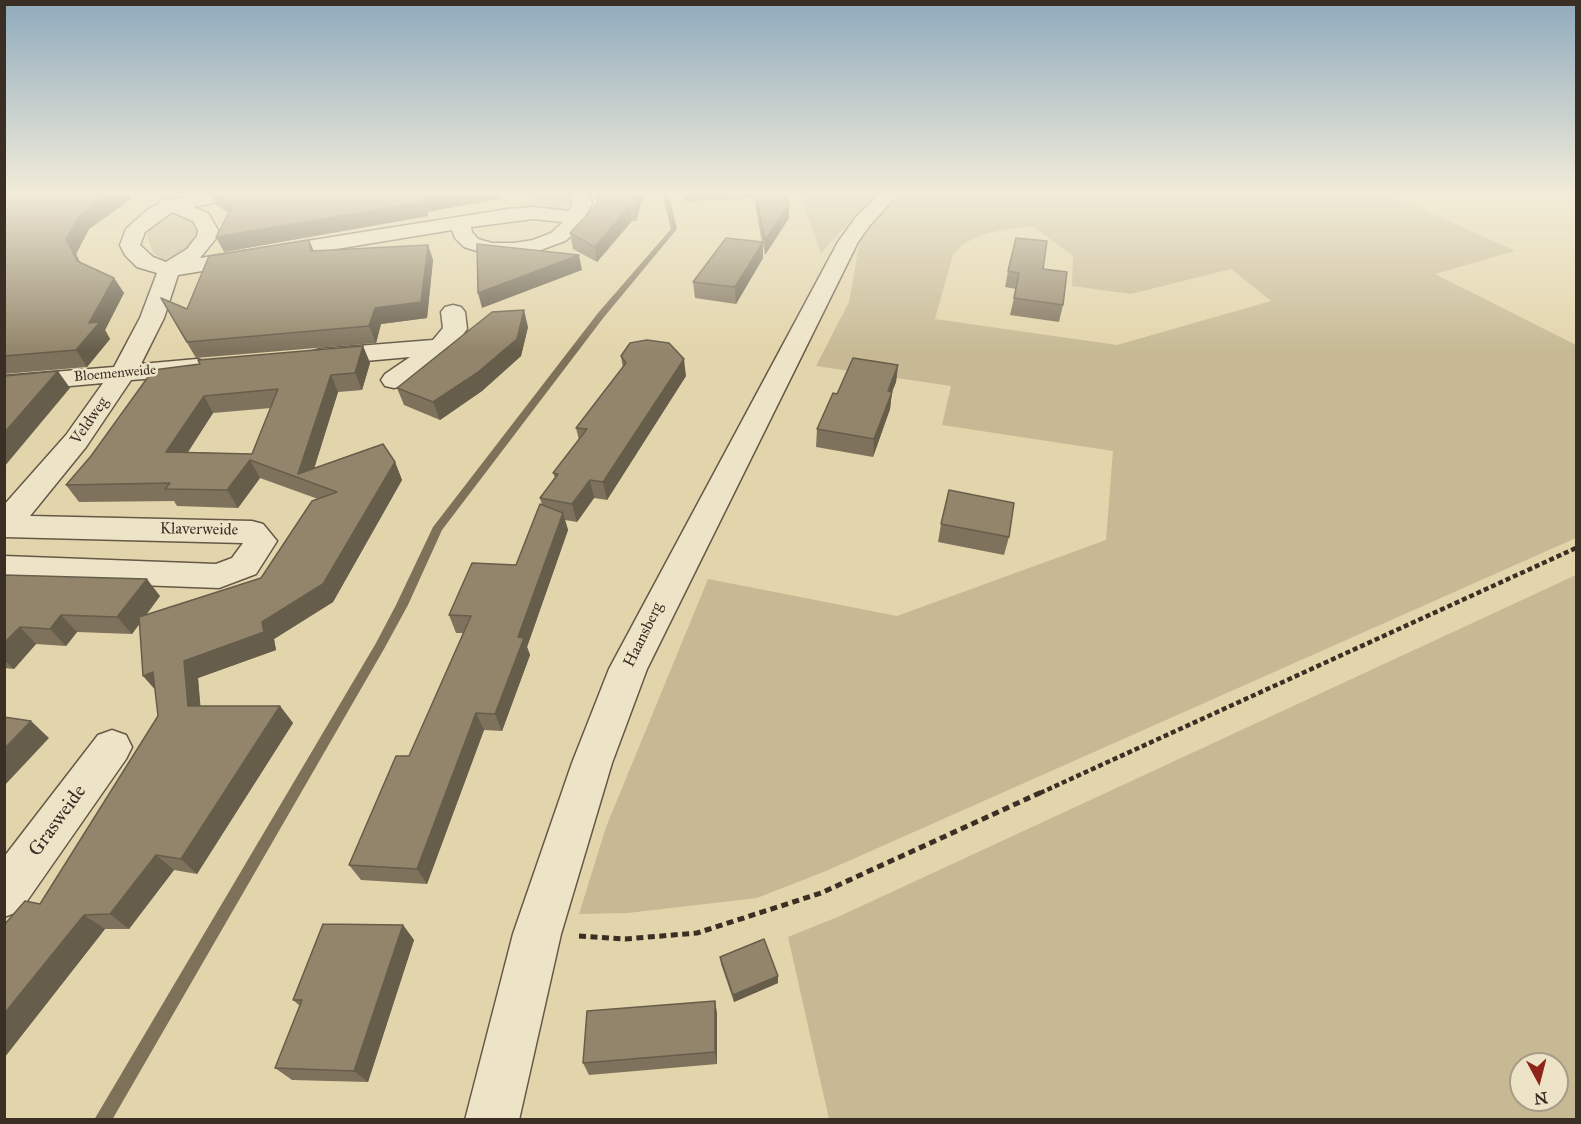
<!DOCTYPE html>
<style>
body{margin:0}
#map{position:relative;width:1581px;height:1124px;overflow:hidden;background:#e3d5ab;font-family:"IM FELL Great Primer",serif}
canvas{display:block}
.frame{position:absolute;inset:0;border:6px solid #3b2f25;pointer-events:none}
.north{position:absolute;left:1509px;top:1052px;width:60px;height:60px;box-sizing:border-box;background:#ede4c8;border:2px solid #a69c87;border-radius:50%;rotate:173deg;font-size:16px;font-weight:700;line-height:24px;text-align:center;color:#3b2f25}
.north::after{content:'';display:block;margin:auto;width:21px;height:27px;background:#8f2418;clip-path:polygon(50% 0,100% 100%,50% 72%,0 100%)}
</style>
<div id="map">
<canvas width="1581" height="1124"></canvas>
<div class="frame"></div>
<div class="north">N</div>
</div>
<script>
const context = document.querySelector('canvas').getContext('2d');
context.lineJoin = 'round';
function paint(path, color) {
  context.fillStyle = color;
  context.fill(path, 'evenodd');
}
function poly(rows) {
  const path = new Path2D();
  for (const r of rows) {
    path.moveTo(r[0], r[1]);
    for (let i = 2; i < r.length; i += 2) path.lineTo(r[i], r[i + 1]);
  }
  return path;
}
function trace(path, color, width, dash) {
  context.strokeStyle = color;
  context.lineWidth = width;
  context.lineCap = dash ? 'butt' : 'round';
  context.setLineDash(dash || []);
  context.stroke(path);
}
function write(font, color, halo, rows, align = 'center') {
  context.font = font + ' "IM FELL Great Primer",serif';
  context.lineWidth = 5;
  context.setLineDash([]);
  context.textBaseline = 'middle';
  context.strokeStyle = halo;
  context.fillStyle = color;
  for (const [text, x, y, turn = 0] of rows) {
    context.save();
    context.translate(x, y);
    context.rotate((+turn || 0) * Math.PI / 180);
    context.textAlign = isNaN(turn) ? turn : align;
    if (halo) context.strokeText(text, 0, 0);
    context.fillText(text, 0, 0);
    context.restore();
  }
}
const green = poly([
 [529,193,575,193,565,208,548,211,538,210],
 [799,193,877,193,821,253],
 [903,193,1402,193,1394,196,1515,251,1435,274,1576,345,1576,538,826,871,757,898,628,913,579,914,606,827,708,579,897,616,1106,540,1113,451,942,425,951,386,816,366,849,302,861,234,875,216],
 [1032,226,1073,256,1072,286,1131,294,1231,269,1271,301,1117,345,935,319,953,255,962,245,978,236,1002,230],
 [166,214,191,219,200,234,173,267,153,253,147,235,148,230],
 [1576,575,1576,1119,829,1119,788,937,840,916],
 [1521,1064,1557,1064,1557,1100,1521,1100]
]);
const stream = poly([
 [662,193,668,193,677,229,604,317,442,530,408,605,384,649,112,1120,94,1120,376,643,396,605,433,527,598,313,671,229,662,193]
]);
const pathFar1 = poly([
 [1040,793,1576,548]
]);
const path = poly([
 [579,936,625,939,697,933,821,893,1044,791]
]);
const minor = poly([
 [204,193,244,193,242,197,193,207,208,213,218,230,217,237,200,258,508,209,533,207,569,211,572,204,571,193,589,193,592,204,576,232,565,241,538,251,514,255,490,255,464,247,455,238,452,230,178,275,164,318,141,364,197,359,206,362,210,367,206,372,197,375,131,380,86,447,30,516,252,521,263,524,277,541,256,574,219,588,4,580,4,556,216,564,232,558,243,543,4,537,4,505,66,435,103,383,4,392,4,376,114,367,140,318,157,273,137,267,125,255,120,245,126,229,148,209,158,204,160,199,174,199,204,193],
 [172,212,193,221,198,230,197,236,187,249,166,262,153,257,140,245,145,232,172,212],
 [533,219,563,222,551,233,533,240,514,243,492,243,478,239,472,232,471,227,533,219],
 [880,193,900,193,870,225,858,242,647,669,612,763,561,934,519,1120,465,1120,513,934,572,763,609,669,838,242,856,217,880,193],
 [453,305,461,307,465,312,467,329,450,352,403,386,394,388,385,386,381,380,385,374,410,357,320,365,311,362,307,357,311,352,320,349,433,340,443,328,441,312,445,307,453,305],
 [112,730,126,735,132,747,126,759,20,911,4,917,4,857,98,735,112,730]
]);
const wall = poly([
 [4,193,131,199,89,229,76,254,80,262,114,278,124,293,105,330,110,339,87,367,4,374],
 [211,193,502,193,503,198,427,212,428,216,224,252,229,213,216,205],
 [596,193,644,193,636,221,632,221,597,262,573,249,570,233,597,204],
 [682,193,785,193,789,204,789,218,765,255,763,244,763,258,736,304,695,298,693,282,762,242,754,198,683,202],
 [309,240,314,251,428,245,433,260,427,318,381,324,376,343,196,358,170,314,187,309],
 [1043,269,1063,305,1059,322,1010,315,1016,289,1005,287,1008,271],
 [528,327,521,356,482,391,440,420,404,405,397,388],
 [363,346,370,363,362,390,338,392,314,468,395,462,402,480,333,602,274,639,276,650,198,678,200,706,280,706,293,723,197,874,174,870,129,929,105,929,4,1058,4,925,40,904,158,716,155,689,140,623,132,634,77,632,66,646,36,644,14,669,4,668,4,575,160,596,146,615,261,578,318,499,260,478,238,508,177,506,174,501,79,502,66,485,91,456,153,370],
 [271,408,252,454,188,452,213,413],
 [621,356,686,376,607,500,594,498,577,522,565,520,568,530,527,647,530,655,502,731,484,730,427,884,361,880,349,865,409,756,463,633,456,633,449,615,516,565,542,505,540,498,555,478,553,473,579,440,576,428,623,368],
 [898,365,896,382,892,392,890,409,873,457,816,447,817,429,837,394],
 [941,524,1009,537,1004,555,938,542],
 [403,925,414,940,368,1082,292,1080,275,1068,300,1006,293,1000],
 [720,957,778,976,778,983,734,1002,721,964],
 [715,1001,717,1014,717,1064,589,1075,583,1063]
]);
const shadedWall = poly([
 [110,193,128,193,131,199,89,229,76,254,87,277,77,261,66,239,81,214],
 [449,193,502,193,503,198,427,212,428,216,224,252,216,237],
 [638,193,644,193,636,221,634,206],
 [789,204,789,218,765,255,765,240],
 [630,206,632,221,597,262,595,247],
 [309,240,315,255,311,251],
 [763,242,763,258,736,304,735,287],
 [428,245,433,260,427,318,381,324,376,343,369,326,375,308],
 [579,255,582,270,482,308,478,293],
 [114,278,124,293,105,330,110,339,87,367,76,350,89,323],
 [524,310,528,327,521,356,482,391,440,420,433,402],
 [363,346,370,363,362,390,355,373],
 [684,359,686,376,607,500,603,482],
 [898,365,896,382,892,392,890,409,873,457,874,439,888,391],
 [58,371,70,388,4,467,4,433],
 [331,375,338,392,310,482,298,474],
 [204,396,213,413,177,469,166,452],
 [250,460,260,478,238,508,227,490],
 [395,462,402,480,333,602,274,639,276,650,198,678,202,723,188,706,184,661,262,622],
 [590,480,594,498,577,522,572,504],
 [563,513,568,530,527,647,530,655,502,731,495,714,518,637],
 [147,579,160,596,132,634,117,617],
 [61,615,77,632,66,646,50,629],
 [20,627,36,644,14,669,4,660,4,643],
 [153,672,158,693,143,676],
 [280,706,293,723,197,874,181,859],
 [476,713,484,730,427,884,417,869],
 [31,721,49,738,4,786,4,749],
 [156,855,174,870,129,929,110,914],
 [84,915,105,929,4,1058,4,1014],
 [403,925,414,940,368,1082,354,1071],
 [778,976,778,983,734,1002,733,995],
 [715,1001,717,1014,717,1064,715,1052]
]);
const building = poly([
 [4,193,110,193,81,214,66,239,77,261,114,278,89,323,100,322,76,350,4,356,4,193],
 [214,193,449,193,423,198,424,202,216,237,233,205,214,193],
 [596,193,638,193,634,206,630,206,595,247,570,233,597,204,596,193],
 [755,193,785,193,789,204,765,240,755,193],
 [726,238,763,242,735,287,693,282,726,238],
 [1016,238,1047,241,1043,269,1067,272,1063,305,1014,298,1019,273,1008,271,1016,238],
 [309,240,311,251,428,245,421,302,375,308,369,326,187,342,161,298,187,309,209,256,309,240],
 [477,244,579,255,478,293,477,244],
 [524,310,517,339,477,373,433,402,397,388,492,312,524,310],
 [647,340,669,343,684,359,603,482,590,480,572,504,540,498,558,474,553,473,587,429,576,428,626,363,621,356,630,343,647,340],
 [363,346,355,373,331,375,298,474,383,444,395,462,323,584,262,622,264,632,184,661,188,706,280,706,181,859,156,855,110,914,84,915,4,1014,4,925,25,901,40,904,158,716,153,672,143,676,139,617,261,578,312,501,337,492,250,460,227,490,165,489,170,483,66,485,91,456,153,370,200,364,198,360,363,346],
 [278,389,252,454,166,452,204,396,278,389],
 [853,358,898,365,888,391,892,392,874,439,817,429,833,393,837,394,853,358],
 [58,371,4,433,4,376,58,371],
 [949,490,1014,503,1009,537,941,524,949,490],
 [540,504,563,513,518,637,524,638,495,714,476,713,417,869,349,865,396,756,409,756,471,616,449,615,472,563,516,565,540,504],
 [4,575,147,579,117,617,61,615,50,629,20,627,4,643,4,575],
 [4,717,31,721,4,749,4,717],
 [323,924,403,925,354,1071,275,1068,302,1000,293,1000,323,924],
 [764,939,778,976,733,995,720,957,764,939],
 [715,1001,715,1052,583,1063,587,1011,715,1001]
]);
const farStreetnames = [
 ["Bloemenweide",115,374,-5]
];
const streetNames = [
 ["Veldweg",90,421,-55],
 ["Klaverweide",199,530,1],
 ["Haansberg",644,635,-64]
];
const nearStreetnames = [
 ["Grasweide",58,821,-54]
];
paint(green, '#c6b994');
paint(stream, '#7e715a');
trace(minor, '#655846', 3);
trace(pathFar1, '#3b2f25', 4.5, [5, 3]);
trace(path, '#3b2f25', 5, [7, 4.5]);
paint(minor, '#ede4c8');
paint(wall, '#7e725c');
paint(shadedWall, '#665d4b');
paint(building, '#92856b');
trace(building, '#665d4b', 1.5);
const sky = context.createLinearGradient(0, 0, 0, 351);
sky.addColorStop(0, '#8fabbd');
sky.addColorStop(0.55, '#f2ecd9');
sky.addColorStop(1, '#f2ecd900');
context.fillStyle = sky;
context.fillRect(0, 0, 1581, 351);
write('14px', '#3b2f25', '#ede4c8', farStreetnames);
write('16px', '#3b2f25', '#ede4c8', streetNames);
write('20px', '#3b2f25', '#ede4c8', nearStreetnames);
</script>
